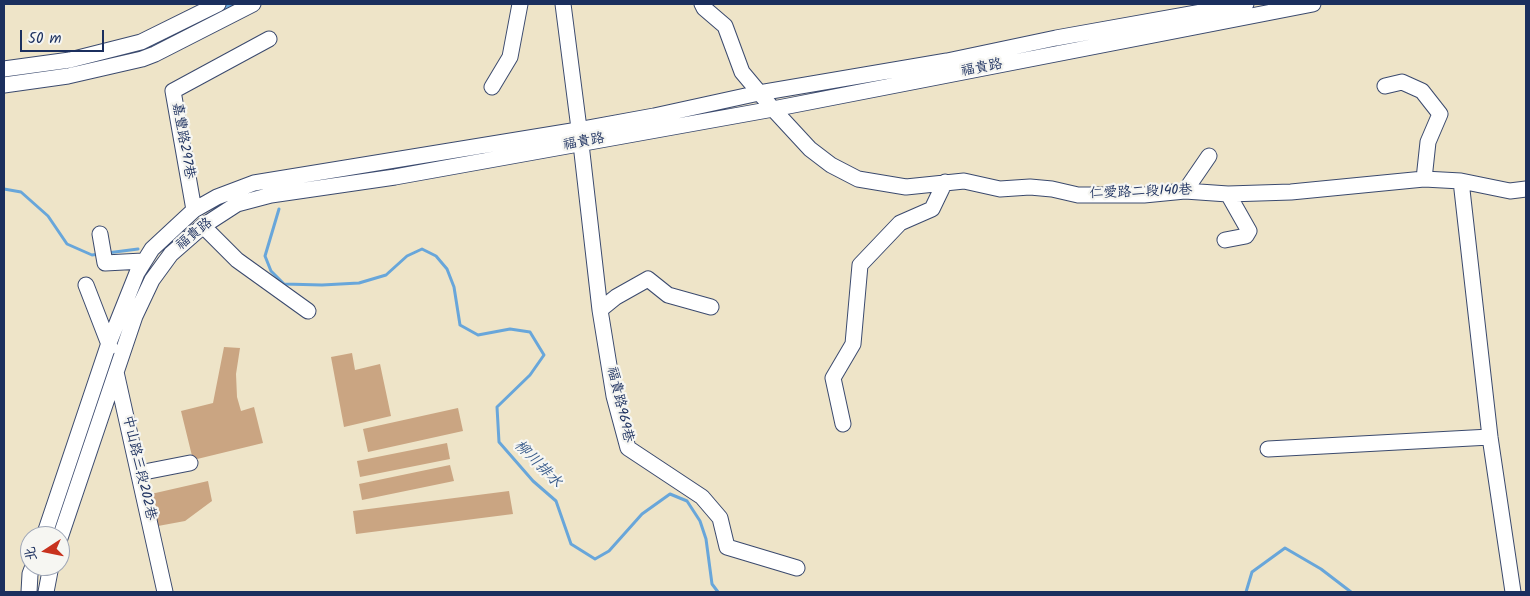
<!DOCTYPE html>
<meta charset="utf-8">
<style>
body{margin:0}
#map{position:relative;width:1530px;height:596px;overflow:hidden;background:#eee4c8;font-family:Kalam,"LXGW WenKai TC",sans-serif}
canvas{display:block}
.frame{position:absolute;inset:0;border:5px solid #1b2f5e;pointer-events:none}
.north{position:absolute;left:20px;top:526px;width:50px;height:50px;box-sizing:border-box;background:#f6f6f2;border:1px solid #9ea6b7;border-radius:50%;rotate:259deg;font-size:14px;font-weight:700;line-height:20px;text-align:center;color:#1b2f5e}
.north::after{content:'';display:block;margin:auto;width:18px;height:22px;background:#c8321e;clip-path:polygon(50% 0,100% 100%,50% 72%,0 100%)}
.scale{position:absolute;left:20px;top:30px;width:84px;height:22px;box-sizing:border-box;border:2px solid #1b2f5e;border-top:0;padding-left:6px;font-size:15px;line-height:18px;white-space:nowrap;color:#1b2f5e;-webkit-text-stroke:4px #f6f6f2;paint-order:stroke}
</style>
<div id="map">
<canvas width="1530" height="596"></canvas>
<div class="frame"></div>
<div class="north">北</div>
<div class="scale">50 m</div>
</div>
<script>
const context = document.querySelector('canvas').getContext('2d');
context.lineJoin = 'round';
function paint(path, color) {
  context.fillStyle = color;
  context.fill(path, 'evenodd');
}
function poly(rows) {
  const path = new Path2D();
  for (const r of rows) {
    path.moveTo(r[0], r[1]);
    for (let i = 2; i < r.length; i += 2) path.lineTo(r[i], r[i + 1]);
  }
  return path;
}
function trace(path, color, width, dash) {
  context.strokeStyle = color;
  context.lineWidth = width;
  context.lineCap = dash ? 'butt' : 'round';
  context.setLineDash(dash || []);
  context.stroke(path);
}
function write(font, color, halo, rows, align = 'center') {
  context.font = font + ' Kalam,"LXGW WenKai TC",sans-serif';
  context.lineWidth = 4.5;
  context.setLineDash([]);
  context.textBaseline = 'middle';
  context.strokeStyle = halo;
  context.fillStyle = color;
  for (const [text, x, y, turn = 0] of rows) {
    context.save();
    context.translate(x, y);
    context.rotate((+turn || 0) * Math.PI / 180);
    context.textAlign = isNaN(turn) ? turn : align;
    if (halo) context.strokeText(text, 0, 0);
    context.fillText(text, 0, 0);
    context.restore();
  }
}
const water = poly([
 [225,4,245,4,135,58,133,48]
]);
const stream = poly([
 [4,189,21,192,48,216,67,244,92,255,99,254],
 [279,209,265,256,271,271,284,284,322,285,359,283,386,275,407,256,422,249,436,256,447,269,454,287,460,325,478,335,510,329,530,332,544,355,530,375,497,407,499,442,533,481,556,501,571,544,595,559,609,551,642,514,670,494,687,501,700,521,706,539,712,584,718,592],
 [107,253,138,249],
 [1246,592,1252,572,1285,548,1321,569,1351,592]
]);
const building = poly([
 [224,347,240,348,236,374,237,397,241,411,254,407,263,443,193,460,181,411,213,403],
 [352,353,355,370,380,364,391,416,344,427,331,357],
 [458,408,463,431,368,452,363,429],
 [447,443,450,459,360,477,357,461],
 [450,465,454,481,362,500,359,484],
 [208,481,212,501,185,521,158,526,151,494],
 [509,491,513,514,356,534,353,511]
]);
const minor = poly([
 [563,4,581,144,600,310,614,396,628,448,702,497,720,518,727,547,797,568],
 [702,4,704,8,725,26,742,72,773,109,810,149,831,165,858,179,906,187,964,181,1000,189,1030,187,1052,189,1078,195,1144,195,1185,191,1228,194,1291,192,1424,179,1461,181,1510,191,1526,189],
 [4,69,70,60,141,42,218,4],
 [4,85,68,76,142,59,155,54,253,4],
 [1385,86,1402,82,1422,91,1440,114,1428,142,1424,179],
 [492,87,510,57,520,4],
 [1461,181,1490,437,1513,592],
 [1185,191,1209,156],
 [194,210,173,91,269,39],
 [203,226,237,260,308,311],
 [100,234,105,263,143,261],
 [1225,240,1246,236,1249,231,1228,194],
 [86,285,110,347],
 [600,310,616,297,648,279,668,295,711,307],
 [116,372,165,592],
 [843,424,833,378,853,344,860,265,900,223,932,209,945,182],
 [1268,449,1490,437],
 [139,473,190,463],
 [44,536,109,343,137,273,152,249,194,210,217,197,254,183,578,130,654,116,759,93,947,61,1056,38,1246,4],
 [60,538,135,316,152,280,171,254,203,226,237,204,271,195,395,177,773,109,1313,4],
 [29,592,30,574,33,566],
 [46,592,51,566]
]);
const streetNames = [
 ["福貴路",982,69,-11],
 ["嘉豐路297巷",182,141,80],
 ["福貴路",584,143,-10],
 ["仁愛路二段140巷",1141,193,-2],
 ["福貴路",195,235,-39],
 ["福貴路969巷",619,405,77],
 ["中山路三段202巷",138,468,77]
];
const waterNames = [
 ["柳川排水",537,465,45]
];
paint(water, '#68a6da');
trace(stream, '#68a6da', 3);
paint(building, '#caa582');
trace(minor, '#3b4a6e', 17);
trace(minor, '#fff', 15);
write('14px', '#1b2f5e', '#f6f6f2', streetNames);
write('italic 15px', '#365989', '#f6f6f2', waterNames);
</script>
